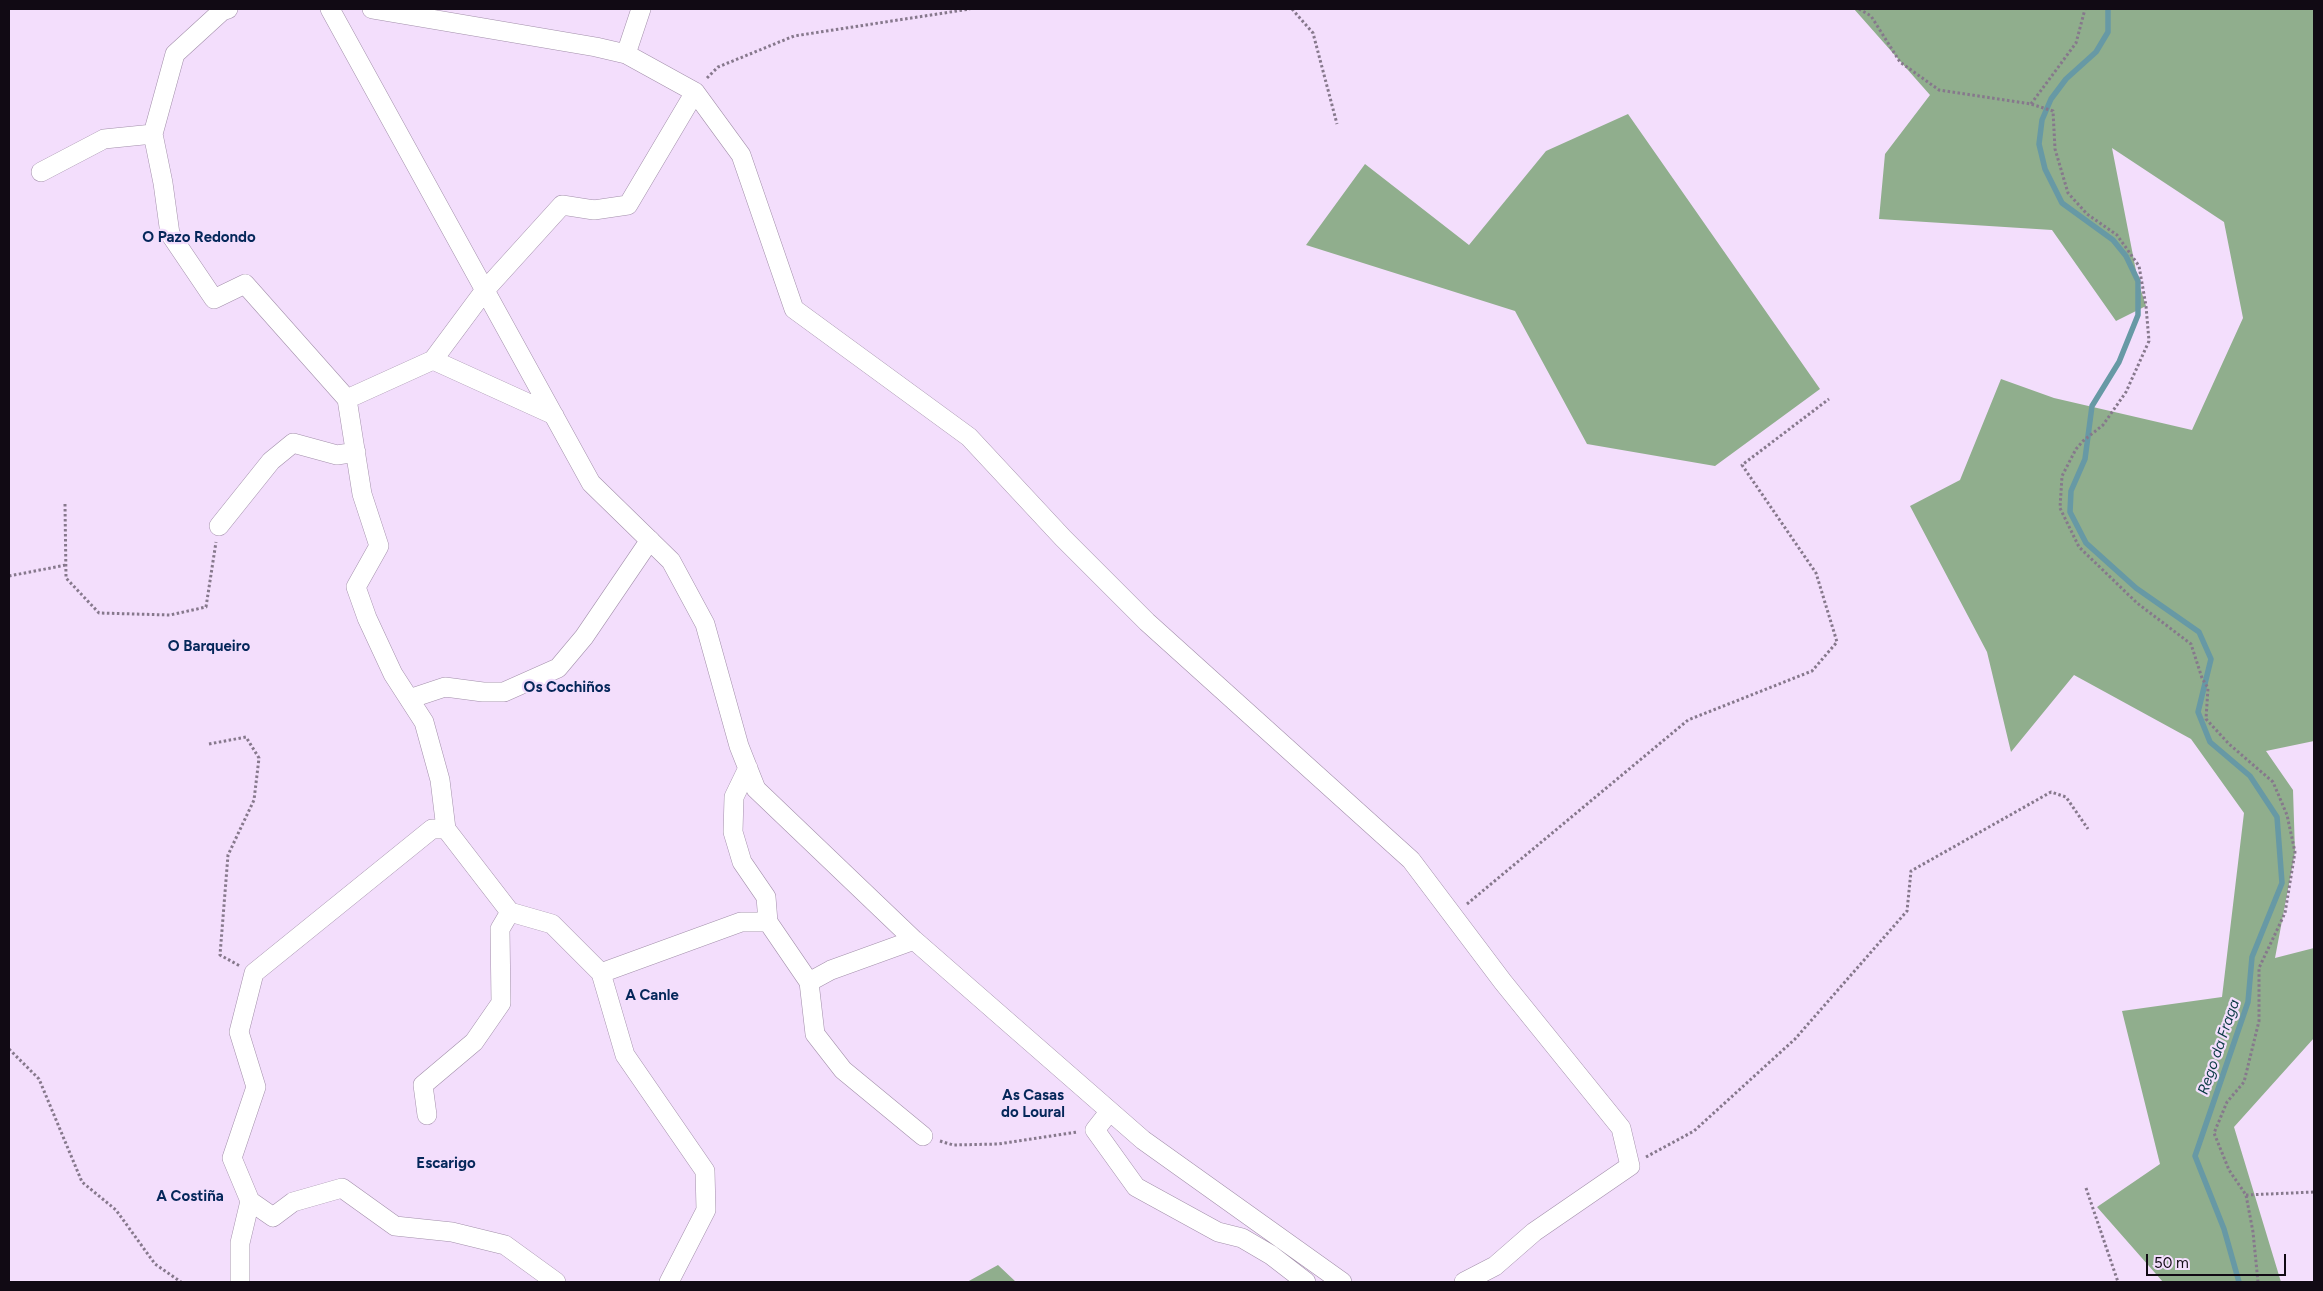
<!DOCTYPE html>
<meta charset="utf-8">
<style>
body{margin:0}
#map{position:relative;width:2323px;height:1291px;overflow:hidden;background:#f3defc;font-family:Figtree,sans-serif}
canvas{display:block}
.frame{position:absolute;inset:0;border:10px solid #110a14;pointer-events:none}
.scale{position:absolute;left:2146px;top:1254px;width:140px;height:22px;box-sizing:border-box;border:2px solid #110a14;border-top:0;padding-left:6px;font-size:15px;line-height:18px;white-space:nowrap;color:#110a14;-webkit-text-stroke:4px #f3defc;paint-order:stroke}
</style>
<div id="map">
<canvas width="2323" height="1291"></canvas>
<div class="frame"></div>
<div class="scale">50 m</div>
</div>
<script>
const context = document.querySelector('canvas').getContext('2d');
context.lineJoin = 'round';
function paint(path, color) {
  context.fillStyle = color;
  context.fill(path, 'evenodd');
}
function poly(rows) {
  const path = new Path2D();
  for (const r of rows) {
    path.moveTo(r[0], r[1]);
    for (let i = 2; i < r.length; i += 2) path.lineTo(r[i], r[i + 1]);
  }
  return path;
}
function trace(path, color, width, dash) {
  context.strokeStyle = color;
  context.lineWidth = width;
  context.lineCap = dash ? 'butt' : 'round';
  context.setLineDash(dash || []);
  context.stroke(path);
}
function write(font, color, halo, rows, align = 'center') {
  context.font = font + ' Figtree,sans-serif';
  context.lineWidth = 4.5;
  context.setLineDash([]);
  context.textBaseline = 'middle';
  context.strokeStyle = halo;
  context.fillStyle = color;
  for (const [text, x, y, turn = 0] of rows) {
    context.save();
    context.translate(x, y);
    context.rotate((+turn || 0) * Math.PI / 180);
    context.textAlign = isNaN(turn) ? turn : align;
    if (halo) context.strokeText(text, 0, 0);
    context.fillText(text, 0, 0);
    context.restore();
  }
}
const forest = poly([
 [1854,9,2314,9,2314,741,2266,751,2293,790,2295,852,2275,958,2314,948,2314,1038,2234,1127,2281,1282,2163,1282,2097,1207,2160,1164,2122,1011,2222,997,2244,813,2191,739,2074,675,2011,752,1987,652,1910,506,1960,480,2001,379,2054,398,2192,430,2243,318,2224,222,2112,148,2138,281,2146,306,2116,321,2052,230,1879,219,1885,154,1930,95],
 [1628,114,1820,389,1715,466,1587,444,1515,311,1306,245,1365,164,1469,245,1546,151],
 [998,1265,1016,1282,967,1282]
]);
const stream = poly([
 [2108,9,2108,32,2096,52,2066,79,2051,99,2042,120,2039,144,2045,169,2062,203,2113,240,2126,256,2138,281,2138,315,2119,362,2092,406,2085,459,2071,491,2070,512,2086,543,2136,588,2199,632,2211,659,2198,712,2210,742,2250,776,2277,817,2282,883,2252,957,2248,1002,2195,1156,2224,1229,2239,1282]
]);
const path = poly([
 [1292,9,1313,33,1337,124],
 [1859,9,1871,16,1900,62,1939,90,2031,104,2053,111,2055,149,2068,193,2087,214,2117,235,2139,266,2146,306,2149,341,2126,392,2103,425,2083,441,2076,449,2062,476,2060,508,2079,547,2137,603,2191,644,2202,678,2208,688,2206,719,2229,744,2273,782,2287,815,2295,852,2285,913,2259,968,2259,1021,2244,1082,2227,1102,2214,1133,2229,1170,2246,1195,2253,1232,2258,1282],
 [707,78,718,67,794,36,970,9],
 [2031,104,2076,43,2085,9],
 [65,504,66,578,99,613,170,615,206,607,216,542],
 [9,576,66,565],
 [209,744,246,737,259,758,254,800,228,855,220,955,240,966],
 [1467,904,1688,720,1812,671,1837,642,1816,573,1742,465,1829,399],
 [9,1049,39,1079,82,1182,116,1210,155,1264,181,1282],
 [940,1141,953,1145,998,1144,1077,1132],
 [1646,1157,1694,1131,1795,1039,1907,911,1911,871,2051,792,2066,797,2088,829],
 [2086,1188,2118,1282],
 [2246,1195,2314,1192]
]);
const minor = poly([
 [330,9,591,483,671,561,705,624,739,746,756,789,914,940,1143,1140,1342,1282],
 [372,9,596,47,626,54,695,92,741,155,794,309,969,437,1063,538,1147,622,1411,860,1503,982,1621,1128,1630,1166,1534,1232,1495,1266,1464,1282],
 [626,54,641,9],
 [153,134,163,183,170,234,214,299,245,284,347,399,362,494,379,546,356,587,367,618,393,674,424,722,440,780,446,829],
 [41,172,104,139,153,134,175,54,222,11,228,9],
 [433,360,554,415],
 [347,399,433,360,485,290,562,205,594,210,628,205,695,92],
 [219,526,271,461,293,443,337,455,356,452],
 [409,699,445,687,483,692,504,692,558,668,584,637,650,540],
 [748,768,734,797,733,832,742,862,766,897,768,922],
 [601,973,625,1055,705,1171,706,1210,669,1282],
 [809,982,815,1034,843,1070,923,1136],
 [1110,1111,1095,1130,1136,1187,1218,1232,1242,1238,1271,1255,1306,1282],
 [427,1115,423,1085,474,1042,501,1003,500,929,510,912],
 [240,1282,240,1243,250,1201],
 [556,1282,505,1245,452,1232,395,1226,342,1188,293,1202,273,1217,250,1201,232,1158,256,1087,239,1032,254,973,432,829,446,829,510,912,552,924,601,973,741,922,768,922,809,982,831,970,914,940]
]);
const neighbourhoodNames = [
 ["O Pazo Redondo",199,238],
 ["O Barqueiro",209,647],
 ["Os Cochiños",567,688],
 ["A Canle",652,996],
 ["As Casas",1033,1096],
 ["do Loural",1033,1113],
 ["Escarigo",446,1164],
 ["A Costiña",190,1197]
];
const waterNames = [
 ["Rego da Fraga",2219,1047,-71]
];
paint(forest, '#90ae8d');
trace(stream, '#6799a5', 5.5);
trace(minor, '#a28faa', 20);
trace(path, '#86788c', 3, [2.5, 2.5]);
trace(minor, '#fff', 19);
write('bold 15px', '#05275a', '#f3defc', neighbourhoodNames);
write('italic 15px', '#0a3a44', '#f3defc', waterNames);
</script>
